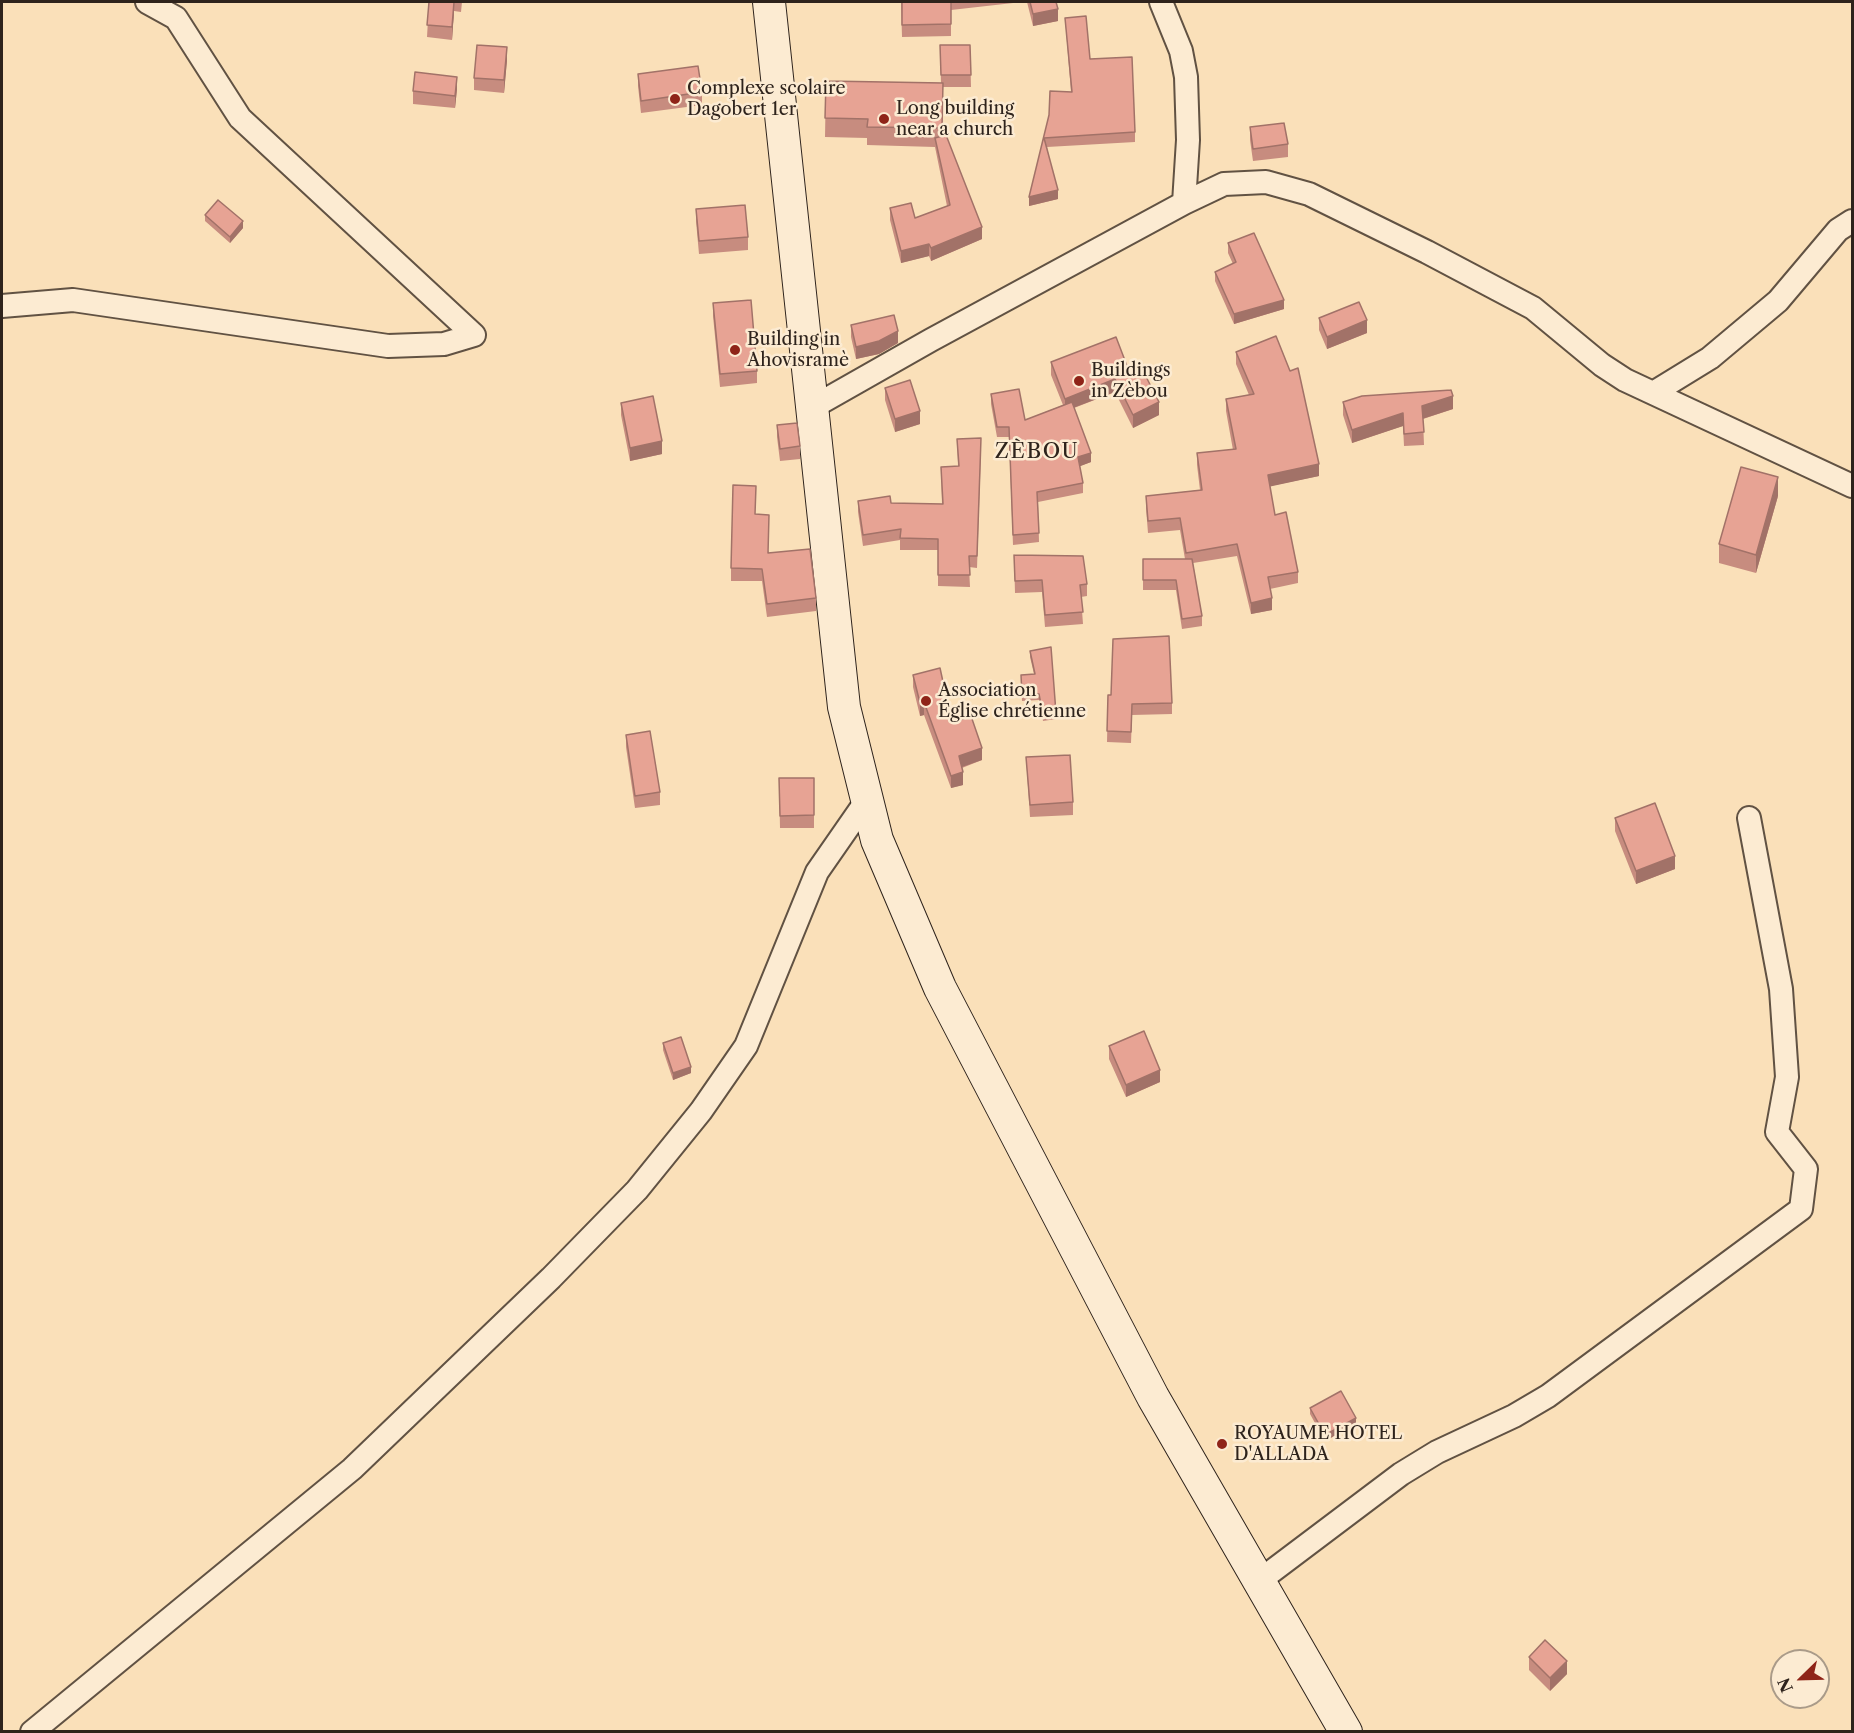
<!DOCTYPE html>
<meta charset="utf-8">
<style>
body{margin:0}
#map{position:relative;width:1854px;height:1733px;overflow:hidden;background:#fae0b9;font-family:"Libre Caslon Text",serif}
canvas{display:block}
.frame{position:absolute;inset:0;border:3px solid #2e231c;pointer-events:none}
.north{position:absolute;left:1770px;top:1649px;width:60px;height:60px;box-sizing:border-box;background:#fcebd2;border:2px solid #aa9b89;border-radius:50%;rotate:247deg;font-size:16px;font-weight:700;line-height:24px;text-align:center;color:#2e231c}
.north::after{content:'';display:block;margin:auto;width:21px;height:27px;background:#8f2418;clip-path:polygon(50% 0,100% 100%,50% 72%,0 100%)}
</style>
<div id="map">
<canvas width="1854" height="1733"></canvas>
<div class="frame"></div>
<div class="north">N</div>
</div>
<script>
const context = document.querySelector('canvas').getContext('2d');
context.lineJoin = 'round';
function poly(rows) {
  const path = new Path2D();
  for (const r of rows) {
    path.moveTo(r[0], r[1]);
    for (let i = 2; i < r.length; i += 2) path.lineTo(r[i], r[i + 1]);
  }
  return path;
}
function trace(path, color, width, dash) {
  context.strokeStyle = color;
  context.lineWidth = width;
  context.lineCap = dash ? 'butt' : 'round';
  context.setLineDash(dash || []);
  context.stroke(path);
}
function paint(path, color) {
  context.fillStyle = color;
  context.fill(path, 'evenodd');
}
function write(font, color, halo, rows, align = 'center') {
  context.font = font + ' "Libre Caslon Text",serif';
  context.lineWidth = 5;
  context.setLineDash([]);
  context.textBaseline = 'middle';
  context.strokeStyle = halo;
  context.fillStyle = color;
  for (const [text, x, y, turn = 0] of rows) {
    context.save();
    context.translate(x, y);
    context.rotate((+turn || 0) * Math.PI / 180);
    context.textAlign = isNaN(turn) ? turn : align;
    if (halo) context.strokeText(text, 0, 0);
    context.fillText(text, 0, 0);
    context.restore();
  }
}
const street = poly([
 [1161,2,1181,51,1186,77,1188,140,1184,203],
 [2,306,73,300,388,346,444,344,474,335,240,118,176,18,147,2],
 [1653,393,1710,358,1778,301,1838,230,1852,221],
 [813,407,931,340,1184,203,1224,184,1266,182,1309,194,1427,252,1533,308,1602,365,1625,380,1852,486],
 [1259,1581,1401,1474,1437,1452,1514,1416,1548,1396,1801,1209,1806,1169,1777,1132,1787,1077,1781,989,1749,818],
 [32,1732,352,1469,551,1278,637,1190,701,1111,746,1046,817,872,867,800]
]);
const secondary = poly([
 [769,2,844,707,877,840,940,988,1153,1397,1346,1732]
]);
const wall = poly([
 [429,2,462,2,461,12,454,11,452,40,427,37],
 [809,2,843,2,809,3],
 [901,2,1022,2,951,10,951,36,902,37],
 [1027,2,1056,2,1058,21,1033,26],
 [1065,18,1135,132,1135,142,1047,147,1058,199,1029,206,1049,115,1071,92],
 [940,45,970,45,971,87,943,87,942,136,982,239,931,261,929,256,901,263,890,220,890,208,915,218,947,206,935,147,867,145,867,138,825,137,826,81,941,83],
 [507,60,504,93,474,90,474,78],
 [638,74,702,92,702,105,641,113,638,86],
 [457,89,455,108,413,104,413,91],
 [1250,127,1288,144,1288,157,1253,161,1250,140],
 [696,209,748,237,748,250,699,254,696,221],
 [205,215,243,228,230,243,205,221],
 [1228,243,1284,309,1234,324,1215,281,1215,272,1233,264,1228,253],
 [713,303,757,371,757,383,720,387,713,316],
 [1319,318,1367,333,1327,349,1319,330],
 [851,325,898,343,879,354,856,359,851,337],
 [1236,352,1319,476,1270,486,1275,515,1298,572,1298,583,1270,589,1272,610,1251,614,1237,556,1193,563,1202,616,1202,626,1182,629,1176,590,1143,590,1143,559,1185,559,1180,530,1148,533,1146,508,1146,496,1200,490,1197,465,1197,453,1233,450,1226,411,1226,399,1249,395,1236,364],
 [1051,362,1129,371,1159,415,1133,428,1115,392,1074,408,1091,462,1080,466,1083,483,1083,493,1038,502,1039,542,1013,545,1009,437,997,437,991,404,991,394,1025,420,1063,405,1051,375],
 [885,388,920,424,895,432,885,400],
 [1343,402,1453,409,1423,419,1424,445,1404,446,1403,426,1352,443,1343,415],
 [621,403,662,454,630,461,621,415],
 [777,425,800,446,800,459,780,461,777,437],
 [957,439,981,450,977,568,969,567,970,587,938,586,938,550,900,550,900,540,863,546,858,512,858,501,891,503,942,504,941,467,958,466],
 [1778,496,1756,573,1719,563,1719,544],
 [756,514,769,553,816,598,816,611,767,617,762,581,731,581,731,568],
 [1014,555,1087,584,1087,596,1081,597,1083,624,1045,627,1042,592,1015,593],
 [1030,651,1056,713,1056,719,1043,721,1039,700,1022,701,1021,681,1034,674,1030,657],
 [913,675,982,760,962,768,963,785,951,788,924,715,920,716,913,687],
 [1108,695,1172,703,1172,714,1132,715,1131,743,1107,742],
 [626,735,660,792,660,805,635,808,626,747],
 [1026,757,1073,802,1073,815,1030,817],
 [779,778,814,778,814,828,780,828],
 [1615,818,1675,869,1636,884,1615,831],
 [663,1043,691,1073,673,1080,663,1050],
 [1109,1046,1160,1082,1126,1097,1109,1059],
 [1310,1408,1356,1424,1325,1441,1310,1414],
 [1529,1657,1567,1674,1550,1691,1529,1670]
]);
const shadedWall = poly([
 [454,2,454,11,452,40,452,27],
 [1058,9,1058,21,1033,26,1033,14],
 [507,47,507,60,504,93,504,80],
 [457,77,457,89,455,108,455,96],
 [1058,190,1058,199,1029,206,1029,197],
 [243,221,243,228,230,243,230,237],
 [982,227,982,239,931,261,931,248],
 [929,244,929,256,901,263,901,251],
 [1284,300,1284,309,1234,324,1234,314],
 [1367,320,1367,333,1327,349,1327,337],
 [898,331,898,343,879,354,856,359,856,347],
 [1115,379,1115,392,1065,411,1065,399],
 [1453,396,1453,409,1422,419,1422,406],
 [1159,402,1159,415,1133,428,1133,415],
 [920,411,920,424,895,432,895,419],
 [1403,413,1403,426,1352,443,1352,430],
 [662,441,662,454,630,461,630,448],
 [1091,453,1091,462,1078,467,1078,457],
 [1319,464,1319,476,1268,487,1268,475],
 [1778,477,1778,496,1756,573,1756,555],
 [1272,598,1272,610,1251,614,1251,603],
 [924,702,924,715,920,716,920,703],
 [982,748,982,760,959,768,959,756],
 [963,772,963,785,951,788,951,776],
 [1675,856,1675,869,1636,884,1636,871],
 [691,1067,691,1073,673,1080,673,1073],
 [1160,1070,1160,1082,1126,1097,1126,1085],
 [1356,1418,1356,1424,1325,1441,1325,1435],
 [1567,1661,1567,1674,1550,1691,1550,1678]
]);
const building = poly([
 [429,2,454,2,452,27,427,25,429,2],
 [902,2,951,2,951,24,902,25,902,2],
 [1030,2,1056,2,1058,9,1033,14,1030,2],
 [1086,16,1090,59,1132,57,1135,132,1044,138,1058,190,1029,197,1049,115,1050,91,1072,92,1065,18,1086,16],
 [477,45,507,47,504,80,474,78,477,45],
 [940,45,970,45,971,75,941,75,940,45],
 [698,66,702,92,641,101,638,74,698,66],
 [415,72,457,77,455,96,413,91,415,72],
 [826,81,943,83,942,128,867,127,868,119,825,118,826,81],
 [1284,123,1288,144,1253,149,1250,127,1284,123],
 [946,135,982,227,931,248,929,244,901,251,890,208,911,203,915,218,950,205,935,138,946,135],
 [218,200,243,221,230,237,205,215,218,200],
 [745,205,748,237,699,241,696,209,745,205],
 [1254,233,1284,300,1234,314,1215,272,1236,262,1228,243,1254,233],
 [751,300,757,371,720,374,713,303,751,300],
 [1359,302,1367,320,1327,337,1319,318,1359,302],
 [894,315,898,331,879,341,856,347,851,325,894,315],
 [1276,336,1290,371,1298,368,1319,464,1268,475,1275,515,1286,512,1298,572,1268,577,1272,598,1251,603,1237,544,1186,553,1180,518,1148,521,1146,496,1202,490,1197,453,1236,449,1226,399,1254,394,1236,352,1276,336],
 [1116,337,1129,371,1140,365,1159,402,1133,415,1115,379,1065,399,1051,362,1116,337],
 [910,380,920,411,895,419,885,388,910,380],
 [1019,389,1025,420,1072,402,1091,453,1078,457,1083,483,1037,492,1039,533,1013,535,1009,427,997,427,991,394,1019,389],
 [1451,390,1453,396,1422,406,1424,432,1404,434,1403,413,1352,430,1343,402,1362,396,1451,390],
 [653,396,662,441,630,448,621,403,653,396],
 [797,423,800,446,780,449,777,425,797,423],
 [981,438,977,556,969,556,970,575,938,575,938,539,900,538,901,529,863,535,858,501,890,496,891,503,943,504,941,467,959,466,957,439,981,438],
 [1741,467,1778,477,1756,555,1719,544,1741,467],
 [733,485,756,486,755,514,769,515,768,553,810,549,816,598,767,604,762,569,731,568,733,485],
 [1014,555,1083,556,1087,584,1080,585,1083,612,1045,615,1042,580,1015,581,1014,555],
 [1143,559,1192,559,1202,616,1182,619,1176,580,1143,580,1143,559],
 [1169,636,1172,703,1132,704,1131,732,1107,731,1108,695,1111,695,1113,639,1169,636],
 [1051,647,1056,713,1043,715,1039,694,1022,695,1021,675,1035,674,1030,651,1051,647],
 [940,668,952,723,971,716,982,748,959,756,963,772,951,776,924,702,920,703,913,675,940,668],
 [650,731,660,792,635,796,626,735,650,731],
 [1070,755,1073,802,1030,805,1026,757,1070,755],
 [779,778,814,778,814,815,780,816,779,778],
 [1655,803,1675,856,1636,871,1615,818,1655,803],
 [1144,1031,1160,1070,1126,1085,1109,1046,1144,1031],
 [681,1037,691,1067,673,1073,663,1043,681,1037],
 [1341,1391,1356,1418,1325,1435,1310,1408,1341,1391],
 [1545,1640,1567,1661,1550,1678,1529,1657,1545,1640]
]);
const markers = [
 [675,99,6,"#8f2418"],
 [884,119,6,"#8f2418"],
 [735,350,6,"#8f2418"],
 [1079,381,6,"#8f2418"],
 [926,701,6,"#8f2418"],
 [1222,1444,6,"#8f2418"]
];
const poiNames = [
 ["Complexe scolaire",687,89],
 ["Dagobert 1er",687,110],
 ["Long building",896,109],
 ["near a church",896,130],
 ["Building in",747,340],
 ["Ahovisramè",747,361],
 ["Buildings",1091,371],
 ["in Zèbou",1091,392],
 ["Association",938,691],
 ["Église chrétienne",938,712],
 ["ROYAUME HOTEL",1234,1434],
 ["D'ALLADA",1234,1455]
];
const quarterNames = [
 ["ZÈBOU",1037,452]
];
trace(street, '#615243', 26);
trace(secondary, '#2e231c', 34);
trace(street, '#fcebd2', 22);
trace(secondary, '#fcebd2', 32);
paint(wall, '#c78c7f');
paint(shadedWall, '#a27268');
paint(building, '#e7a394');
trace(building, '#a27268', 1.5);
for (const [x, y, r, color] of markers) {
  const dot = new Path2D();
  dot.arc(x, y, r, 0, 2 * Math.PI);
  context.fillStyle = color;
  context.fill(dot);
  trace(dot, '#fcebd2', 2);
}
write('18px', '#2e231c', '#fcebd2', poiNames, 'left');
context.letterSpacing = '1.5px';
write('21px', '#2e231c', '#fcebd2', quarterNames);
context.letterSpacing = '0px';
</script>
